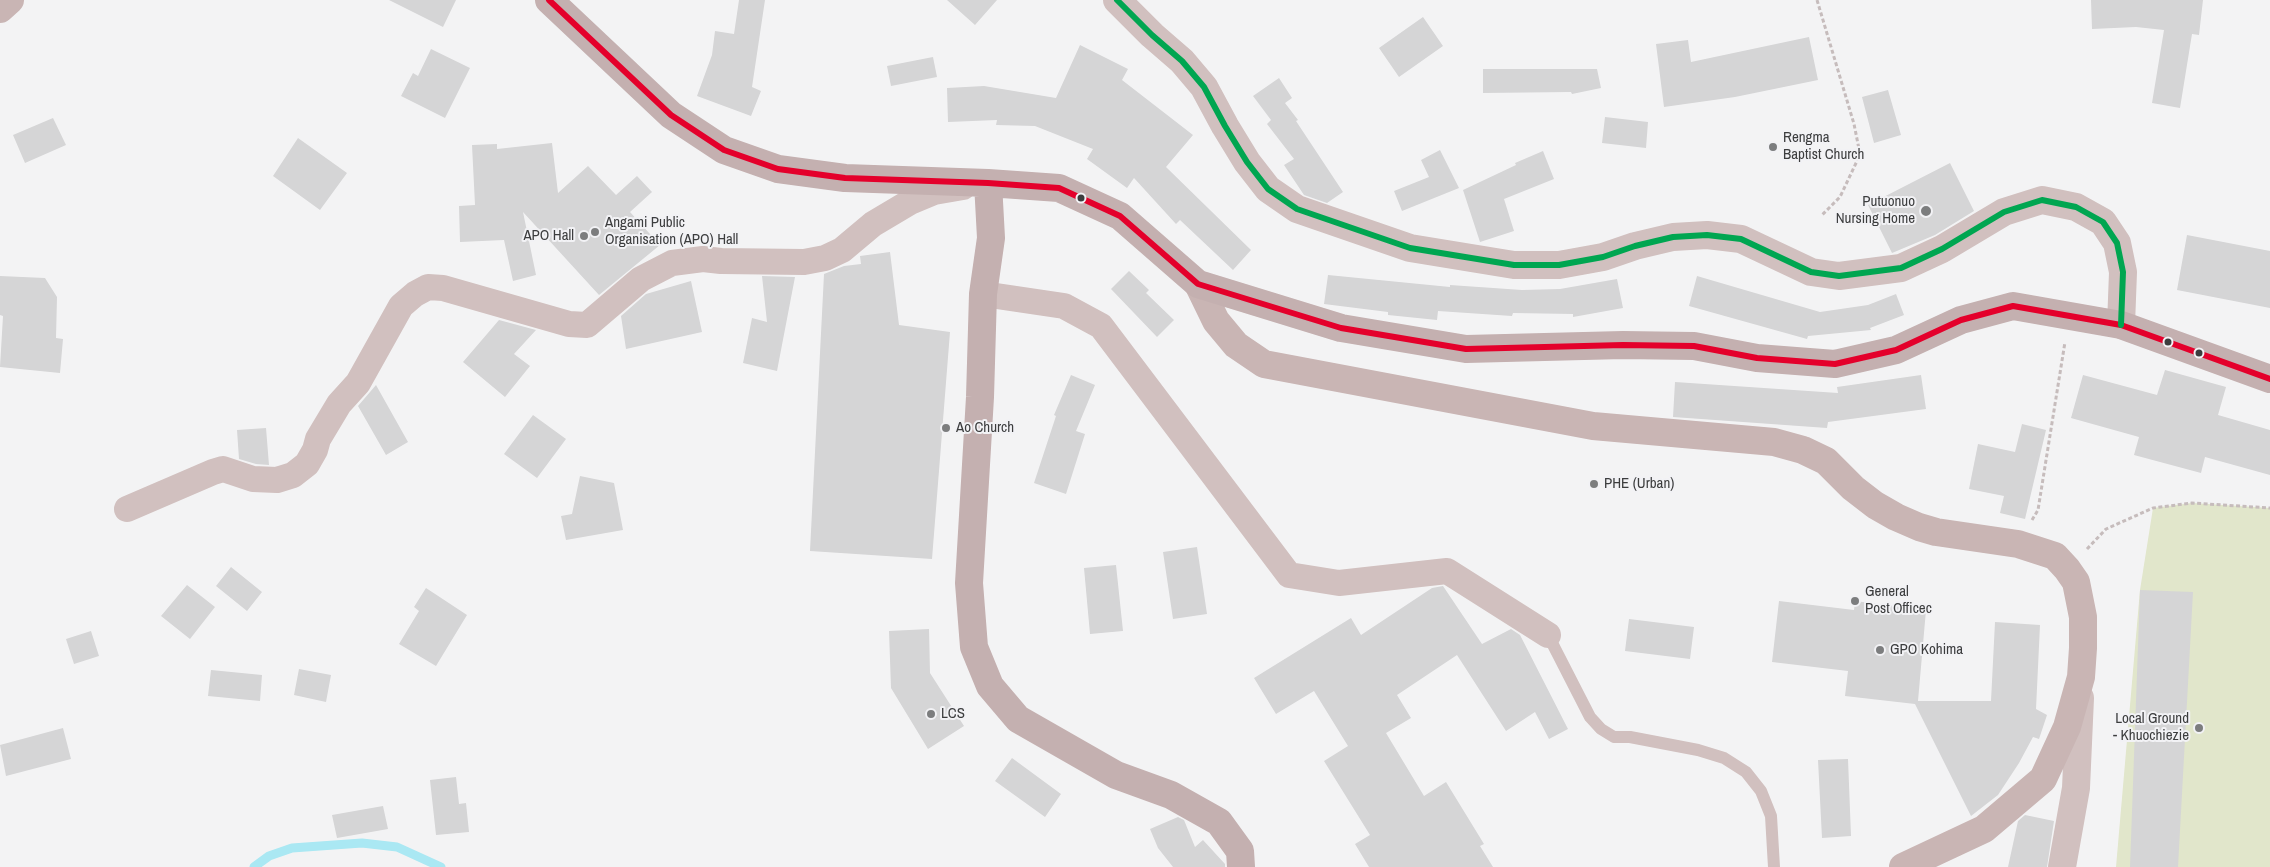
<!DOCTYPE html>
<style>
body{margin:0}
canvas{display:block;background:#f3f3f4}
</style>
<canvas width="2270" height="867"></canvas>
<script>
const context = document.querySelector('canvas').getContext('2d');
context.lineJoin = 'round';
function paint(path, color) {
  context.fillStyle = color;
  context.fill(path, 'evenodd');
}
function poly(rows) {
  const path = new Path2D();
  for (const r of rows) {
    path.moveTo(r[0], r[1]);
    for (let i = 2; i < r.length; i += 2) path.lineTo(r[i], r[i + 1]);
  }
  return path;
}
function trace(path, color, width, dash) {
  context.strokeStyle = color;
  context.lineWidth = width;
  context.lineCap = dash ? 'butt' : 'round';
  context.setLineDash(dash || []);
  context.stroke(path);
}
function write(font, color, halo, rows, align = 'center') {
  context.font = font + ' "Archivo Narrow",sans-serif';
  context.lineWidth = 4;
  context.setLineDash([]);
  context.textBaseline = 'middle';
  context.strokeStyle = halo;
  context.fillStyle = color;
  for (const [text, x, y, turn = 0] of rows) {
    context.save();
    context.translate(x, y);
    context.rotate((+turn || 0) * Math.PI / 180);
    context.textAlign = isNaN(turn) ? turn : align;
    if (halo) context.strokeText(text, 0, 0);
    context.fillText(text, 0, 0);
    context.restore();
  }
}
const green = poly([
 [2192,503,2270,508,2270,867,2116,867,2140,590,2153,508]
]);
const stream = poly([
 [254,867,269,856,292,848,362,843,397,847,441,867]
]);
const building = poly([
 [389,0,456,0,443,27],
 [739,0,765,0,752,87,761,91,751,116,697,96,712,55,715,31,734,34],
 [947,0,997,0,975,25],
 [2091,0,2203,0,2199,35,2192,34,2180,108,2152,103,2164,30,2136,27,2092,29],
 [1423,17,1443,46,1399,77,1379,48],
 [1809,37,1818,80,1735,97,1664,107,1656,44,1688,40,1691,62],
 [1080,45,1128,69,1122,80,1193,135,1166,167,1251,250,1233,270,1180,220,1176,224,1134,178,1127,188,1087,159,1093,149,1035,126,996,125,997,120,948,122,947,88,984,86,1056,98],
 [431,49,470,68,445,118,401,96,413,73,418,76],
 [933,57,937,77,891,86,887,66],
 [1483,69,1597,69,1601,88,1572,94,1571,92,1483,93],
 [1279,78,1292,98,1285,103,1298,120,1296,121,1343,192,1327,203,1304,195,1284,165,1294,159,1267,124,1271,120,1253,96],
 [1888,90,1901,135,1874,143,1862,97],
 [1605,117,1648,122,1646,148,1602,143],
 [53,118,66,145,25,163,13,135],
 [298,138,347,173,320,210,273,176],
 [552,143,558,193,588,166,616,195,637,176,652,192,630,212,660,245,599,295,523,212,536,275,513,281,504,240,460,242,459,206,475,205,472,145,497,144,497,149],
 [1440,150,1459,188,1402,211,1394,191,1429,177,1421,160],
 [1543,151,1554,179,1504,199,1514,231,1480,242,1463,190,1516,165,1515,163],
 [1950,163,1974,211,1935,235,1892,253,1868,205],
 [2187,235,2270,251,2270,308,2177,290],
 [890,252,899,325,950,332,932,559,810,551,824,274,844,266,861,264,860,256],
 [1129,271,1149,290,1146,293,1174,320,1157,337,1111,289],
 [1328,275,1450,287,1450,285,1522,290,1560,289,1617,279,1623,308,1573,317,1573,314,1513,313,1512,316,1438,311,1437,320,1388,315,1388,312,1324,304],
 [0,276,45,278,57,297,56,338,63,339,60,373,0,367,3,316,0,315],
 [762,276,795,277,777,371,743,363,752,318,767,322],
 [1697,276,1820,312,1868,305,1896,294,1904,315,1870,328,1871,330,1808,336,1807,339,1689,306],
 [691,281,702,332,626,349,621,316,646,294],
 [499,320,536,330,514,354,530,366,505,397,463,362],
 [2165,370,2226,387,2218,415,2270,430,2270,475,2205,457,2201,473,2134,455,2139,437,2071,418,2083,375,2157,395],
 [1071,375,1095,385,1076,431,1085,434,1066,494,1034,483,1056,416,1054,415],
 [1921,375,1926,409,1828,422,1827,428,1673,417,1675,382,1838,393,1837,387],
 [376,385,408,442,386,455,358,406],
 [533,415,566,439,537,478,504,454],
 [2022,424,2046,430,2025,519,2000,513,2004,496,1969,489,1978,444,2015,452],
 [266,428,269,465,256,464,239,459,237,430],
 [580,476,614,483,623,530,566,540,561,516,572,514],
 [1197,547,1207,614,1173,619,1163,552],
 [1116,565,1123,631,1090,634,1084,568],
 [231,567,262,592,247,611,216,586],
 [187,585,215,607,190,639,161,616],
 [1443,586,1482,644,1511,629,1520,635,1568,729,1549,739,1535,712,1506,731,1457,655,1397,695,1411,718,1386,733,1424,796,1446,782,1484,844,1480,846,1493,867,1369,867,1355,844,1370,835,1324,761,1348,746,1314,691,1276,714,1254,678,1351,618,1361,635,1432,588],
 [426,588,467,615,436,666,399,644,419,611,414,607],
 [2140,590,2193,592,2178,867,2130,867],
 [1779,601,1854,610,1855,601,1926,610,1918,701,1991,701,1995,622,2040,625,2036,709,2047,715,2039,739,2033,737,2019,763,1998,795,1971,816,1915,704,1845,696,1848,671,1772,662],
 [1629,619,1694,627,1690,659,1625,651],
 [929,629,930,673,964,726,928,749,891,688,889,631],
 [91,631,99,656,74,664,66,639],
 [299,669,331,675,326,702,294,695],
 [211,670,262,675,260,701,208,696],
 [63,728,71,759,6,776,0,745],
 [1012,758,1061,794,1045,817,995,781],
 [1848,759,1851,836,1822,838,1818,760],
 [456,777,459,804,466,803,469,832,436,835,430,780],
 [383,806,388,829,337,838,332,815],
 [2025,815,2054,821,2047,867,2008,867,2018,821],
 [1178,817,1184,820,1195,847,1203,840,1225,864,1225,867,1173,867,1158,848,1150,829]
]);
const path = poly([
 [1817,0,1854,124,1859,149,1857,161,1840,197,1821,216],
 [2032,520,2038,510,2065,342],
 [2087,549,2106,529,2153,508,2192,503,2270,508]
]);
const service = poly([
 [1548,635,1590,717,1601,729,1614,737,1630,737,1698,750,1724,758,1746,772,1761,791,1771,816,1774,867]
]);
const minor = poly([
 [983,294,1064,306,1101,326,1289,575,1339,583,1447,571,1548,635],
 [127,509,213,472,223,469,253,479,277,480,293,475,307,464,315,450,318,439,339,404,358,383,401,306,415,294,428,287,443,288,569,324,587,325,641,279,672,263,703,259,721,261,804,262,825,258,842,250,873,224,910,202,934,192,963,187]
]);
const tertiary = poly([
 [1117,0,1152,35,1182,61,1204,87,1225,126,1247,162,1268,189,1297,209,1410,248,1514,265,1559,265,1603,257,1635,246,1673,237,1707,235,1741,239,1811,272,1839,276,1901,268,1942,249,2004,212,2042,200,2076,207,2103,222,2117,243,2123,272,2121,325],
 [2062,867,2076,788,2080,698]
]);
const secondary = poly([
 [0,9,10,0],
 [1198,284,1216,321,1236,345,1264,364,1593,426,1774,442,1803,450,1826,461,1853,488,1875,505,1896,517,1919,527,1936,532,2018,544,2055,556,2067,569,2076,582,2083,617,2083,648,2081,677,2067,727,2043,779,1984,829,1903,867]
]);
const trunk = poly([
 [549,0,671,115,724,150,778,169,845,178,988,183,1059,188,1120,216,1198,284,1341,328,1466,349,1623,345,1694,346,1757,358,1835,364,1896,350,1961,320,2013,306,2121,325,2270,379],
 [988,183,991,238,983,294,980,397,969,583,974,647,990,686,1018,719,1116,775,1171,795,1219,822,1240,851,1241,867]
]);
const bus1 = poly([
 [549,0,671,115,724,150,778,169,845,178,988,183,1059,188,1120,216,1198,284,1341,328,1466,349,1623,345,1694,346,1757,358,1835,364,1896,350,1961,320,2013,306,2121,325,2270,379]
]);
const bus2 = poly([
 [1117,0,1152,35,1182,61,1204,87,1225,126,1247,162,1268,189,1297,209,1410,248,1514,265,1559,265,1603,257,1635,246,1673,237,1707,235,1741,239,1811,272,1839,276,1901,268,1942,249,2004,212,2042,200,2076,207,2103,222,2117,243,2123,272,2121,325]
]);
const markers = [
 [1773,147,5,"#7c7d7e"],
 [1081,198,4.5,"#3c3d3e"],
 [1926,211,6,"#7c7d7e"],
 [595,232,5,"#7c7d7e"],
 [584,236,5,"#7c7d7e"],
 [2168,342,4.5,"#3c3d3e"],
 [2199,353,4.5,"#3c3d3e"],
 [946,428,5,"#7c7d7e"],
 [1594,484,5,"#7c7d7e"],
 [1855,601,5,"#7c7d7e"],
 [1880,650,5,"#7c7d7e"],
 [931,714,5,"#7c7d7e"],
 [2199,728,5,"#7c7d7e"]
];
const poiNames = [
 ["Rengma",1783,138],
 ["Baptist Church",1783,155],
 ["Putuonuo",1915,202,"right"],
 ["Nursing Home",1915,219,"right"],
 ["Angami Public",605,223],
 ["Organisation (APO) Hall",605,240],
 ["APO Hall",574,236,"right"],
 ["Ao Church",956,428],
 ["PHE (Urban)",1604,484],
 ["General",1865,592],
 ["Post Officec",1865,609],
 ["GPO Kohima",1890,650],
 ["LCS",941,714],
 ["Local Ground",2189,719,"right"],
 ["- Khuochiezie",2189,736,"right"]
];
paint(green, '#e1e6cb');
trace(stream, '#aae8f3', 9);
paint(building, '#d5d5d6');
trace(path, '#c6bcbc', 3, [4, 2.5]);
trace(service, '#d1c0bf', 12);
trace(minor, '#d1c0bf', 26);
trace(tertiary, '#d1c0bf', 28);
trace(secondary, '#c9b5b4', 28);
trace(trunk, '#c4b0b0', 28);
trace(bus1, '#e4002b', 6);
trace(bus2, '#00a651', 6);
for (const [x, y, r, color] of markers) {
  const dot = new Path2D();
  dot.arc(x, y, r, 0, 2 * Math.PI);
  context.fillStyle = color;
  context.fill(dot);
  trace(dot, '#f2f2f5', 2);
}
write('15px', '#3c3d3e', '#f2f2f5', poiNames, 'left');
</script>
